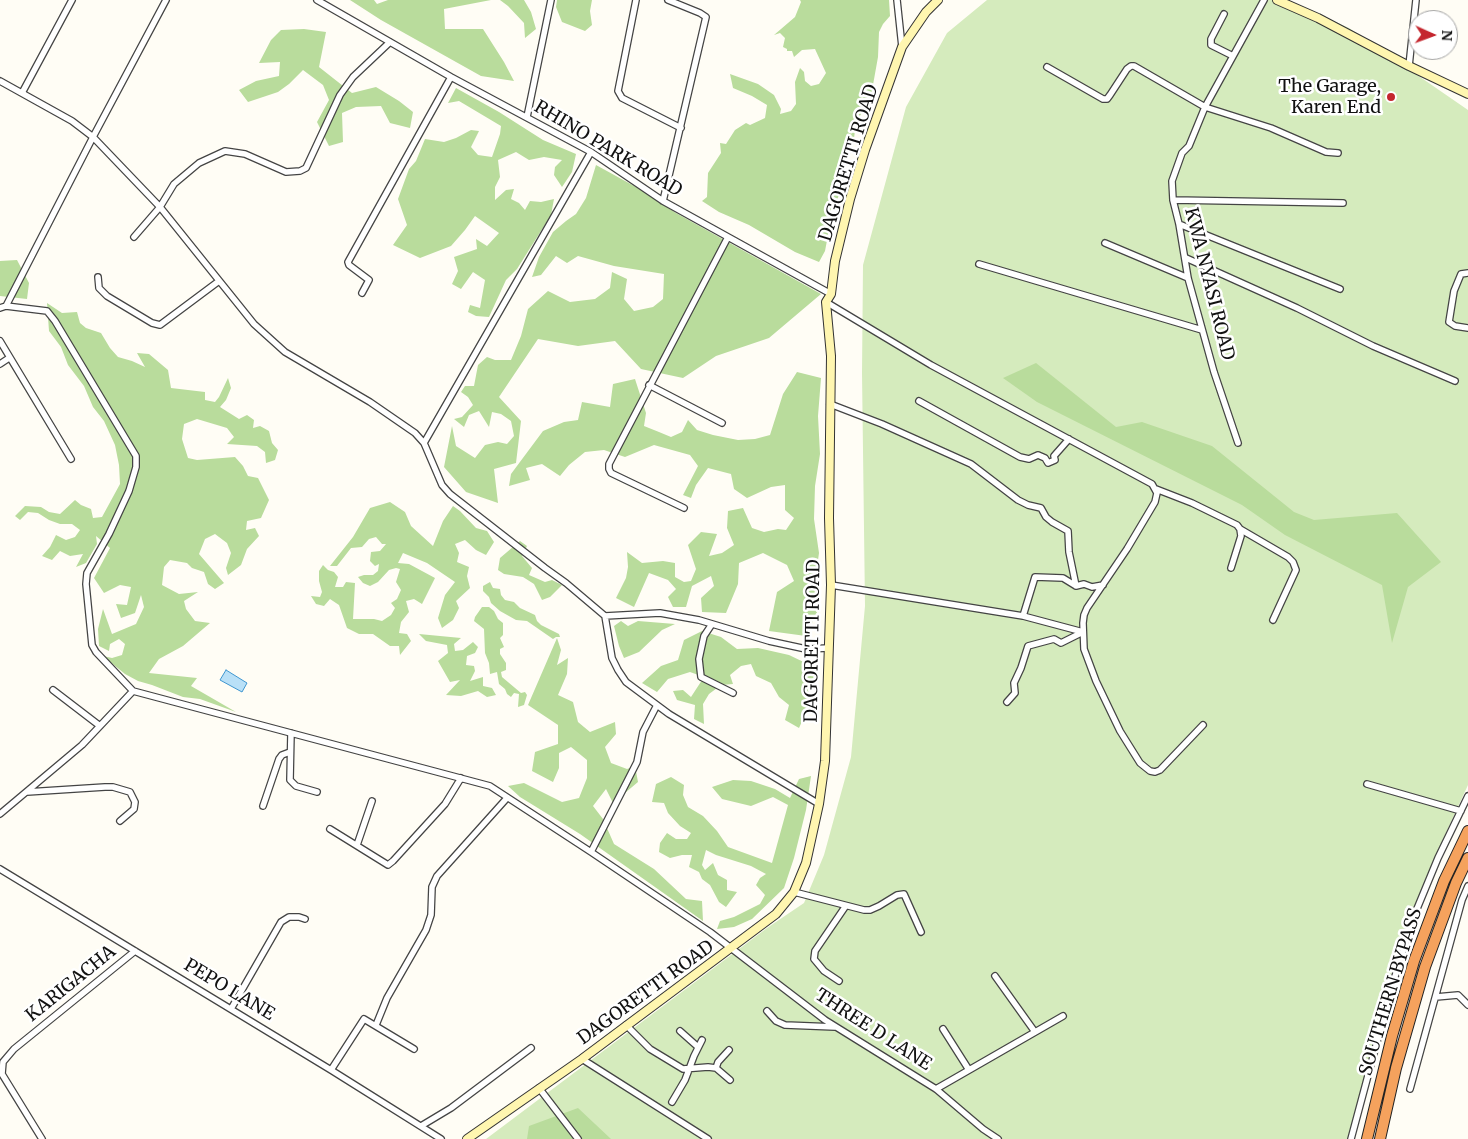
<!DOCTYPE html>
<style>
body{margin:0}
#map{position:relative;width:1468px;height:1139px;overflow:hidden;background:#fffdf5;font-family:Merriweather,serif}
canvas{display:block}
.north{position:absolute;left:1408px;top:10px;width:50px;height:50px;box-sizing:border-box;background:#fff;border:1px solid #a0a0a0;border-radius:50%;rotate:92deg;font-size:14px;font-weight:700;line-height:20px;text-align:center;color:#111}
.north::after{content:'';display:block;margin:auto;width:18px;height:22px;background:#c4262e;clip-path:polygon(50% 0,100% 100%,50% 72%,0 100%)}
</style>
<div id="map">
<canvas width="1468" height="1139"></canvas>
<div class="north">N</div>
</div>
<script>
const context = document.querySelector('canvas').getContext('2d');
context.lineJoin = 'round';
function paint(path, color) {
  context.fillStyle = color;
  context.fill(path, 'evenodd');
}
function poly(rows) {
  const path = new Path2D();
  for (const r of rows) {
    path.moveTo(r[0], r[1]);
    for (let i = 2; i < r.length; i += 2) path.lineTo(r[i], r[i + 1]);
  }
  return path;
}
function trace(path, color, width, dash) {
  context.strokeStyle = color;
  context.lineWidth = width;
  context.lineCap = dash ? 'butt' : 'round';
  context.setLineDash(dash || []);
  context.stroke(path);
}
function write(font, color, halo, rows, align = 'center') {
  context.font = font + ' Merriweather,serif';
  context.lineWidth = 5;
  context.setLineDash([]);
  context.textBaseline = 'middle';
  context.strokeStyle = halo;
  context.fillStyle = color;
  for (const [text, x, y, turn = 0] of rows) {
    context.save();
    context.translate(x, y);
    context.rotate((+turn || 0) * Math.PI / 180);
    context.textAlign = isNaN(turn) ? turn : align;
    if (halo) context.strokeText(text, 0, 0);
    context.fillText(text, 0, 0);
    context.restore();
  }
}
const green = poly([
 [987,0,1285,0,1349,28,1468,110,1468,785,1432,863,1390,977,1349,1139,486,1139,767,928,804,903,824,855,851,757,865,606,862,373,863,265,906,107,947,33]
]);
const forest = poly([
 [350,0,374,0,377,4,388,0,491,0,444,9,445,29,483,29,504,62,514,81,481,76,381,20],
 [500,0,524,0,531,12,536,29,525,38,524,23,508,6],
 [557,0,592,0,590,11,592,25,585,31,562,22,556,7],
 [800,0,889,0,890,16,883,24,879,32,878,57,871,96,856,123,853,146,845,169,843,184,832,214,825,251,819,262,795,252,749,225,719,212,702,201,707,197,708,173,721,153,720,143,726,144,735,130,746,123,750,125,765,118,767,105,752,96,733,88,730,74,758,84,774,95,781,109,780,114,791,111,796,104,795,82,800,68,804,72,805,81,811,86,819,84,826,73,815,49,802,50,794,57,792,51,787,51,787,49,783,47,785,38,780,33,774,35,795,17,801,2],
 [304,29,326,32,319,67,352,93,376,87,399,101,413,112,410,128,390,123,381,106,356,107,342,113,343,142,329,146,317,122,329,100,323,85,303,70,289,84,278,92,248,102,239,90,256,81,279,76,280,62,259,63,271,40,281,30],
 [456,88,499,112,543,140,576,154,572,172,562,187,554,175,555,167,562,160,544,157,529,160,516,152,498,160,500,177,495,187,495,200,506,190,514,189,511,199,519,203,525,210,530,201,541,202,554,199,551,215,517,269,506,280,489,317,476,316,468,312,470,305,480,308,485,280,473,272,461,289,452,284,458,271,454,257,477,249,476,239,487,246,499,233,475,216,465,230,451,246,420,258,393,245,407,225,398,199,409,169,416,161,425,139,444,142,456,138,471,130,479,131,471,147,478,155,492,157,500,134,501,126,459,101,448,103],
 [596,165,636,187,676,213,821,294,769,338,716,356,683,378,641,369,615,341,578,346,538,339,499,397,521,421,516,463,494,469,498,503,466,492,444,467,452,426,456,446,475,458,485,445,498,442,507,444,514,436,511,421,501,414,492,412,489,427,479,411,469,415,464,427,454,419,462,417,473,405,468,397,461,392,465,386,474,386,478,365,487,357,495,360,511,360,521,336,528,309,548,291,570,302,595,299,610,288,612,272,627,279,624,299,634,311,653,307,663,299,664,274,614,266,578,256,567,263,556,256,541,275,532,277,539,257,553,232,566,221,576,214,586,198],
 [17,260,29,283,27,299,0,296,0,261],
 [47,303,62,313,77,312,80,323,86,328,101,333,110,348,118,357,132,361,145,367,137,353,149,354,168,370,171,388,205,392,205,400,215,402,219,397,228,378,231,388,226,400,220,407,239,419,247,415,254,420,253,428,260,426,269,431,272,443,278,450,275,460,266,463,265,452,257,446,227,444,234,437,227,428,197,419,184,424,182,439,188,458,197,460,235,457,243,466,248,476,258,478,269,500,261,518,247,521,246,530,255,528,259,536,247,549,241,565,228,575,226,568,231,553,227,543,215,534,205,539,199,554,224,583,215,589,208,584,204,572,192,568,187,563,170,560,164,567,162,585,179,594,198,592,184,601,186,609,195,621,210,623,183,646,159,659,149,673,197,678,191,686,236,712,200,699,183,697,152,685,138,681,125,674,103,656,112,658,122,655,125,644,119,639,110,644,109,651,99,646,98,629,103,609,112,634,136,624,144,607,141,595,135,613,121,618,116,604,127,605,131,587,120,585,104,593,94,578,110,548,96,536,97,544,86,563,76,567,83,554,70,556,60,551,52,560,42,556,50,547,56,535,66,540,75,537,80,530,72,524,60,524,49,520,38,513,28,512,20,520,15,516,25,506,41,507,49,512,60,514,75,500,81,505,91,509,93,518,102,517,120,484,119,465,115,445,104,421,93,407,84,386,68,365,61,347,49,331],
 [1036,363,1116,427,1142,422,1212,446,1294,512,1314,520,1397,513,1441,562,1408,587,1392,643,1382,585,1285,535,1242,505,1037,402,1003,378],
 [797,372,821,378,818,416,820,454,815,486,814,519,819,553,814,588,818,610,806,636,769,631,777,592,794,581,787,565,763,553,739,563,738,584,726,613,702,612,701,598,714,586,711,576,692,586,686,607,673,607,668,597,676,589,668,580,649,573,634,607,616,598,626,578,628,567,627,552,642,563,663,561,675,563,675,577,684,582,691,581,696,569,688,545,701,532,717,534,709,556,722,553,734,545,727,528,728,511,743,508,752,528,764,532,778,529,786,530,794,518,785,510,785,485,771,487,747,498,734,489,731,474,708,468,696,485,691,498,683,495,698,466,690,455,654,445,625,457,604,450,585,452,569,465,560,476,542,464,526,468,530,480,509,486,511,474,543,431,564,422,578,420,582,402,610,407,613,384,635,379,646,413,644,426,659,432,671,437,682,432,688,420,697,430,713,435,738,440,755,439,770,435,783,394],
 [390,502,405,512,411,526,433,546,443,521,453,506,460,511,476,528,487,531,494,542,486,555,476,550,465,540,455,544,459,553,457,562,469,567,467,576,470,588,456,601,459,608,453,620,442,628,438,618,445,595,455,582,427,563,403,553,398,563,409,564,435,578,422,604,414,599,406,601,409,612,401,622,399,633,407,634,411,641,400,655,399,646,390,646,373,634,359,634,347,628,339,605,330,599,324,606,316,604,311,596,320,597,322,592,319,581,319,571,323,565,328,570,334,572,338,577,335,587,343,587,346,582,355,583,353,619,374,619,382,621,391,615,395,608,391,603,397,599,401,590,396,582,400,569,396,568,389,570,378,582,370,586,363,583,358,577,364,575,373,575,378,571,379,564,375,566,370,561,371,552,380,551,386,544,382,544,376,537,369,539,362,547,351,548,337,566,330,566,353,537,370,508],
 [520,541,527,546,522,556,532,568,529,575,545,582,552,580,562,585,550,597,542,600,534,584,523,577,504,574,498,570,500,558],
 [490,582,493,588,500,589,501,595,505,600,514,602,520,608,535,615,537,621,541,625,559,634,560,637,556,637,553,639,527,621,516,620,500,611,491,603,489,597,483,591,483,586],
 [482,607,489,607,494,611,498,619,503,623,503,635,500,638,504,647,500,649,500,654,506,663,506,670,501,672,502,677,521,693,525,692,527,695,524,705,518,707,519,694,514,693,511,697,507,694,505,689,499,684,497,672,490,674,489,663,485,653,484,629,474,621,475,617],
 [621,621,628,626,638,621,675,624,662,630,639,652,624,658,619,646,614,626],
 [702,631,721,637,737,649,758,648,789,655,814,667,813,684,808,708,799,728,785,720,789,705,779,697,771,683,756,676,751,664,741,666,730,675,733,684,721,685,709,694,703,704,704,724,694,719,695,705,677,700,673,691,683,690,691,697,704,677,690,672,668,679,657,692,642,683,661,666,678,660,684,640],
 [419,634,461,638,454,644,455,651,463,650,473,642,478,647,475,653,467,656,466,665,474,666,475,671,470,681,483,677,483,686,492,688,496,695,487,697,478,691,461,696,446,695,460,680,450,682,438,661,448,653,447,645,426,641],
 [557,638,561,650,557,665,568,658,567,674,558,695,573,702,578,722,590,732,615,722,616,734,605,747,611,763,627,769,635,766,638,782,613,803,606,789,593,806,603,819,614,844,654,869,686,899,702,901,703,921,580,834,520,797,508,786,524,783,562,802,579,798,587,778,587,760,571,747,559,753,559,768,553,782,532,771,535,752,558,744,558,725,528,705],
 [811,776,806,810,794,858,784,888,752,919,734,927,717,929,720,921,734,917,760,904,765,895,756,885,760,878,766,874,751,866,716,855,706,850,702,865,705,870,713,863,718,875,727,880,727,890,737,892,726,907,719,902,710,885,702,879,699,872,689,867,692,855,682,855,670,858,659,852,660,843,667,833,676,839,687,839,691,833,680,826,668,813,664,803,652,802,656,784,671,777,684,785,683,795,688,807,703,816,717,831,728,847,772,863,788,805,773,797,751,806,722,799,712,787,733,780,751,781,775,789,790,798,799,779],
 [578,1108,611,1139,527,1139,529,1126]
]);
const water = poly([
 [226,670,247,683,242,692,220,680,226,670]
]);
const street = poly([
 [317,0,451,77,591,152,663,201,831,294],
 [636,0,618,91,622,98,681,128],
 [897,0,902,47],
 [1224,14,1211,39,1211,45,1233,56],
 [390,42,353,77,340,95,306,168,300,171,286,172,245,154,225,151,199,163,174,184,160,207,254,324,285,352,370,402,415,433,424,443,442,485,450,494,545,568,566,583,605,616,612,658,618,670,626,682,669,714,819,804],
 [1409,66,1416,0],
 [1047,67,1103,99,1107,99,1110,95,1127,69,1131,66,1134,66,1205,107,1271,128,1326,152,1338,153],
 [0,81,72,121,93,137,160,207,134,237],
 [22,93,72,0],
 [527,117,551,0],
 [1173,200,1343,203],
 [663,201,706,17,700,13,668,0],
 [1179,224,1340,289],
 [1105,243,1188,278],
 [1186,258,1297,308,1373,346,1455,381],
 [979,264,1202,330],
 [1468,273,1461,274,1454,291,1449,322,1455,326,1468,328],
 [98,277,99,288,107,296,152,323,160,325,219,281],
 [362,293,369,280,349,265,348,262,451,77],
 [826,302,931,365,1152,484,1157,493,1155,502,1127,549,1087,608,1084,615,1083,623,1084,649,1096,681,1120,731,1140,763,1150,771,1155,772,1160,770,1203,725],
 [6,306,93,137,166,0],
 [0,308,6,306,47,311,55,321,136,456,136,467,129,491,109,534,87,573,86,584,92,645,96,652,133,691,490,786,591,852,710,932,825,1020,936,1089,983,1129,998,1139],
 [0,341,71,459],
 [0,364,9,358],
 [649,385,722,423],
 [919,401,1020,457,1029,459,1038,455,1045,458,1048,463,1055,460,1054,456,1069,439],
 [830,404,882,424,971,464,1018,500,1028,505,1041,508,1046,517,1052,522,1068,531,1069,552,1076,586],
 [424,443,591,152],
 [1238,443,1214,372,1188,278,1179,224,1173,200,1172,181,1182,153,1189,146,1205,107,1264,0],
 [1156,489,1192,503,1237,525,1240,529,1241,536,1231,568],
 [684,508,611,473,609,469,609,464,728,237],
 [1240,529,1288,557,1293,562,1296,570,1273,620],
 [831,585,1023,616,1083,632,1061,643,1054,639,1028,646,1021,668,1014,683,1015,693,1007,702],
 [605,616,660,613,699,620,769,641,806,649,829,648],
 [1023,616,1035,577,1063,578,1076,586,1084,584,1092,587,1103,585],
 [712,624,704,636,699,659,701,677,733,693],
 [53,690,100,726],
 [291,733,290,780,296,786,317,792],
 [1367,784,1461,811],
 [27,792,105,787,113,787,130,792,135,802,134,809,120,821],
 [263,806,279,759,282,755,290,752],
 [0,814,82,745,133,691],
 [330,829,388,865,393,861,445,804,461,778],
 [357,845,372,801],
 [591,852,637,762,643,732,657,705],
 [0,869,331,1070,441,1139],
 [794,892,864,910,870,910,879,906,897,895,904,894,921,932],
 [995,976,1035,1032],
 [839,981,824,971,814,959,815,951,845,907],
 [1436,997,1458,995,1468,1005],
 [231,1009,281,922,289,917,299,917,305,919],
 [767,1011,776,1021,785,1025,835,1027],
 [376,1025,387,998,426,930,431,915,432,887,437,876,507,798],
 [626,1025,650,1049,683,1069,708,1067,716,1068,730,1080],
 [943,1029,969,1070],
 [680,1031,698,1047],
 [582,1059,708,1139],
 [716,1068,718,1062,729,1050],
 [331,1070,364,1019,414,1049],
 [539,1088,578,1139],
 [936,1089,1063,1016],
 [1410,1089,1462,900,1468,886],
 [672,1102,685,1080,694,1056,702,1040],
 [421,1126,451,1108,531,1048],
 [42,1139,2,1074,3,1062,14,1049,135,951],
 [1351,1139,1392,986,1414,916,1438,858,1468,796]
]);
const secondary = poly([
 [1277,0,1318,18,1409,66,1468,94],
 [467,1139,582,1059,776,914,794,892,806,863,819,804,825,761,831,585,829,518,831,356,826,302,831,294,835,261,850,199,865,150,902,47,926,12,938,0]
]);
const highway = poly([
 [1367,1139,1392,1036,1414,961,1444,881,1468,831],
 [1380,1139,1396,1068,1425,967,1456,883,1468,858]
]);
const markers = [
 [1391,97,5,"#c4262e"]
];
const poiNames = [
 ["The Garage,",1381,87],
 ["Karen End",1381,108]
];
const streetNames = [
 ["RHINO PARK ROAD",608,149,31],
 ["DAGORETTI ROAD",849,163,-73],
 ["KWA NYASI ROAD",1209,284,76],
 ["DAGORETTI ROAD",813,641,-89],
 ["KARIGACHA",71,984,-39],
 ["PEPO LANE",229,990,31],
 ["SOUTHERN BYPASS",1391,992,-73],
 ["DAGORETTI ROAD",646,993,-36],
 ["THREE D LANE",873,1030,33]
];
paint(green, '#d5ebbd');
paint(forest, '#b9dc9c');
paint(water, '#b9e0f7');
trace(water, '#3f96cf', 1);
trace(street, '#444', 8);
trace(secondary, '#333', 10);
trace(highway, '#222', 12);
trace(street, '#fff', 5.5);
trace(secondary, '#fff6b0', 8);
trace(highway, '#f5a25d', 10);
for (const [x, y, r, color] of markers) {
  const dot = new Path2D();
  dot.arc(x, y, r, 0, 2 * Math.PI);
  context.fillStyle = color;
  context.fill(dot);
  trace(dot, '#fff', 2);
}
write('18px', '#111', '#fff', poiNames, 'right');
write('18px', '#111', '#fff', streetNames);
</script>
